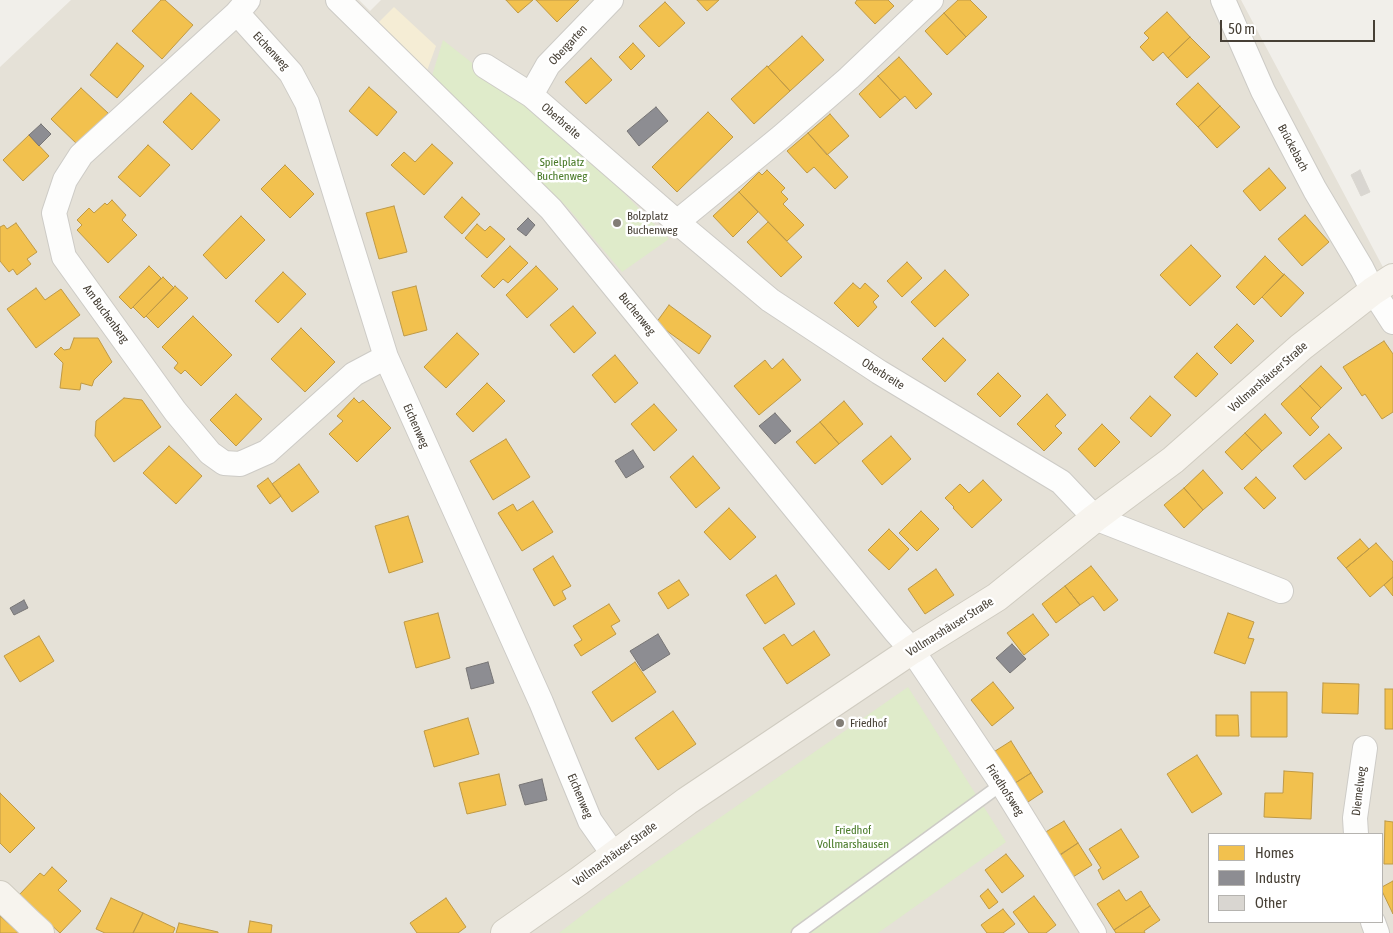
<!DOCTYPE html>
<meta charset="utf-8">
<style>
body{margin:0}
#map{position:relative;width:1393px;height:933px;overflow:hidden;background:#f1efea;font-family:"Asap Condensed",sans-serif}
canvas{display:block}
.legend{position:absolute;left:1208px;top:833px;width:175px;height:90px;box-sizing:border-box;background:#fff;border:1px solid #b5b3af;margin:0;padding:6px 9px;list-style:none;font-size:15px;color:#474036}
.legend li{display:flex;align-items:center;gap:10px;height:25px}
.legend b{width:25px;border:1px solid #b5b3af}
.scale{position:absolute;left:1220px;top:20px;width:155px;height:22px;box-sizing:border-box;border:2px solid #474036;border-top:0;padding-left:6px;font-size:15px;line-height:18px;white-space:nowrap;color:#474036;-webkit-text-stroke:4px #fff;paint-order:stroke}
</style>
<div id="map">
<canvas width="1393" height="933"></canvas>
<ul class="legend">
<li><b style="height:14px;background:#f2c14e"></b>Homes</li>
<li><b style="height:14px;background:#8d8d92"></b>Industry</li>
<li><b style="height:14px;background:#d9d6d1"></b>Other</li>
</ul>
<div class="scale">50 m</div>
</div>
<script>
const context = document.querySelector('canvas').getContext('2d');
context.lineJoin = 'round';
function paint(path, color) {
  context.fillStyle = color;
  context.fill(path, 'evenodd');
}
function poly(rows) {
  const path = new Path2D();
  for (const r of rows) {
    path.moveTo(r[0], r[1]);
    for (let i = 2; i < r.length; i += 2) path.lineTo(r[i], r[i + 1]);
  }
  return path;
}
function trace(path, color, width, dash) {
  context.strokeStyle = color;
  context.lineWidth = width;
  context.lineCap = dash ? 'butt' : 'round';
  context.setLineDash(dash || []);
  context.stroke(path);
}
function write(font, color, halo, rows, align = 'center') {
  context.font = font + ' "Asap Condensed",sans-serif';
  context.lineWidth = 5;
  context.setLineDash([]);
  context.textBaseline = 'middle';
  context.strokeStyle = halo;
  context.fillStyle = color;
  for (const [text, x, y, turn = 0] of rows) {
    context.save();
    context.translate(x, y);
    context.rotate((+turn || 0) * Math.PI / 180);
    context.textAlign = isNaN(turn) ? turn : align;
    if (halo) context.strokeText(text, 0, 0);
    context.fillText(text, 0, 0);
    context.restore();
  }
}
const residential = poly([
 [71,0,359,0,370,11,381,0,1241,0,1393,286,1393,933,0,933,0,67],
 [1209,834,1382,834,1382,922,1209,922]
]);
const green = poly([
 [443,40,528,107,609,178,669,239,622,272,568,208,431,79],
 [908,687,1006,842,878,933,559,933,607,896]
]);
const sand = poly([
 [394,7,436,46,424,79,370,31]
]);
const homes = poly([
 [161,0,165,0,193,25,162,59,132,31,161,0],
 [506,0,533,0,518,13,506,0],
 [536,0,579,0,557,22,536,0],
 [697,0,719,0,707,11,697,0],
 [857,0,888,0,894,6,875,24,855,3,857,0],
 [958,0,970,0,987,17,966,37,944,13,958,0],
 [665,2,685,23,659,47,639,26,665,2],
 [1167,12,1190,37,1168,58,1163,52,1153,61,1140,47,1149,38,1144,33,1167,12],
 [944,13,966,37,947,55,925,31,944,13],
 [802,36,824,60,790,91,768,67,802,36],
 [1190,37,1210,57,1187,78,1168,58,1190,37],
 [117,43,144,66,117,98,90,75,117,43],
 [633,43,645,56,631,70,619,57,633,43],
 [899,57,932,94,916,109,905,96,900,100,878,76,899,57],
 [591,58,612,80,586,104,565,82,591,58],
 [767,66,790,91,754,124,731,99,767,66],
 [878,76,900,100,880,118,859,94,878,76],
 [1198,83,1220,106,1198,127,1176,104,1198,83],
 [369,87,397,112,377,136,349,111,369,87],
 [81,88,108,113,78,145,51,119,81,88],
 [191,93,220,120,192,150,163,122,191,93],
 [1220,106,1240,127,1217,148,1198,127,1220,106],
 [708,112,733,137,677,192,652,167,708,112],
 [830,114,849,136,827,155,808,133,830,114],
 [808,133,848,177,835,189,814,167,807,173,787,151,808,133],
 [29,135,49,156,23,181,3,160,29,135],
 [432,144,453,163,424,195,391,165,404,152,415,162,432,144],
 [148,145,170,165,140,197,118,177,148,145],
 [285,165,314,194,290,218,261,189,285,165],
 [1269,168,1286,188,1260,211,1243,191,1269,168],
 [767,170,785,188,781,192,788,199,783,204,804,225,787,241,739,192,759,172,762,175,767,170],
 [739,192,758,212,733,237,713,216,739,192],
 [462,197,480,214,462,234,444,217,462,197],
 [112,200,126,215,122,220,137,235,108,263,77,230,82,225,77,220,89,208,94,213,105,203,107,205,112,200],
 [394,206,407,252,379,259,366,213,394,206],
 [1305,215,1329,242,1302,266,1278,239,1305,215],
 [241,216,265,240,226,279,203,255,241,216],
 [768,222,802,257,781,277,747,242,768,222],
 [16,223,37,252,27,259,31,264,17,275,13,269,9,272,0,261,0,227,4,225,7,229,16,223],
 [477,224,485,231,490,226,505,239,487,258,465,238,477,224],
 [1191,245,1221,276,1190,306,1160,275,1191,245],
 [510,246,528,263,508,283,503,279,494,288,481,276,510,246],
 [1265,256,1284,275,1254,305,1236,287,1265,256],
 [907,262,922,278,902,297,887,281,907,262],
 [149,266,161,278,131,309,119,297,149,266],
 [536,266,558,289,527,318,506,295,536,266],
 [945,270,969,295,935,327,911,302,945,270],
 [283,272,306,294,278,323,255,301,283,272],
 [1284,274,1304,293,1281,317,1262,297,1284,274],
 [163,277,174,288,144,318,133,307,163,277],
 [853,283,860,289,865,283,879,296,873,302,877,307,858,327,834,303,853,283],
 [175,286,188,298,158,328,146,316,175,286],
 [416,286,427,330,404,336,392,292,416,286],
 [36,288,45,300,61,289,80,315,36,348,7,309,36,288],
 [669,305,711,336,699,354,656,323,669,305],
 [573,306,596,333,574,353,550,325,573,306],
 [193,316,232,355,201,386,185,370,181,374,174,368,178,363,162,347,193,316],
 [1237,324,1254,341,1231,364,1214,347,1237,324],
 [301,328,335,362,305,392,271,359,301,328],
 [457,333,479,354,446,388,424,367,457,333],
 [74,338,98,338,112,362,94,380,92,386,81,383,80,390,60,388,63,363,54,354,61,347,64,350,70,349,74,338],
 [943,338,966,360,945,382,922,359,943,338],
 [1384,341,1393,354,1393,412,1382,419,1365,394,1362,396,1343,367,1384,341],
 [1197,353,1218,374,1196,397,1174,377,1197,353],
 [615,355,638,383,615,403,592,375,615,355],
 [783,359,801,380,759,415,734,386,765,360,772,369,783,359],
 [1321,366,1342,388,1321,408,1300,386,1321,366],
 [998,373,1021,396,1000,417,977,394,998,373],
 [487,383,505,401,473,432,456,414,487,383],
 [1300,386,1321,408,1311,418,1319,427,1310,436,1281,404,1300,386],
 [236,394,262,419,236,446,210,420,236,394],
 [1047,394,1066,415,1055,426,1062,433,1044,451,1017,424,1047,394],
 [1150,396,1171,415,1151,437,1130,418,1150,396],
 [124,398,142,400,161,427,114,462,95,436,96,421,124,398],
 [354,398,359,403,363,400,391,428,357,462,329,434,343,421,337,416,354,398],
 [844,401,863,424,839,444,820,422,844,401],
 [654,404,677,430,654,451,631,424,654,404],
 [1265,414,1282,433,1262,451,1245,433,1265,414],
 [820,422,839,444,815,464,796,442,820,422],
 [1102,424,1120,442,1095,467,1078,449,1102,424],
 [1245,433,1262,451,1242,470,1225,452,1245,433],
 [1329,434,1342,448,1305,480,1293,466,1329,434],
 [891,436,911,459,882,485,862,461,891,436],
 [506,439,530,477,493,500,470,461,506,439],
 [169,446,202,476,176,504,143,473,169,446],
 [693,456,720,488,696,508,670,477,693,456],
 [299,464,319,492,292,512,272,484,299,464],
 [1203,470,1223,493,1203,510,1184,488,1203,470],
 [1256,477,1276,498,1264,509,1244,488,1256,477],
 [268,478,281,496,270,504,257,486,268,478],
 [983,480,1002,500,972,528,953,508,954,507,945,498,960,484,969,493,983,480],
 [1184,488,1203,510,1184,528,1164,505,1184,488],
 [533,501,553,532,522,551,498,513,513,504,517,511,533,501],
 [729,508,756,537,730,560,704,532,729,508],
 [921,511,939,529,917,551,899,533,921,511],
 [408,516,423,562,389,573,375,526,408,516],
 [889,529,909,549,889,570,868,550,889,529],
 [1360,539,1369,549,1346,568,1337,558,1360,539],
 [1376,543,1393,562,1393,577,1370,597,1346,568,1376,543],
 [553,556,571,586,562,591,566,599,554,606,533,569,553,556],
 [1091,566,1118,600,1104,611,1093,596,1080,605,1065,586,1091,566],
 [936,569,954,595,925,614,908,589,936,569],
 [776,575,795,604,765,624,746,595,776,575],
 [1393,577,1393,596,1384,585,1393,577],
 [679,580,689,595,668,609,658,593,679,580],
 [1065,586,1080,605,1056,623,1042,604,1065,586],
 [609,604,620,621,611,626,616,634,581,656,574,645,582,640,573,626,609,604],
 [438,613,450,658,416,668,404,622,438,613],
 [1228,613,1254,622,1248,638,1254,639,1245,664,1214,653,1228,613],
 [1033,614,1049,635,1024,655,1007,633,1033,614],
 [814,631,830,655,787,684,763,648,784,634,792,646,814,631],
 [39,636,54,661,20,682,4,656,39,636],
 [635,662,656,692,612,722,592,692,635,662],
 [993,682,1014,708,992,726,971,700,993,682],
 [1323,683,1359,684,1358,714,1322,713,1323,683],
 [1385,689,1393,689,1393,729,1385,729,1385,689],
 [1251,692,1287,692,1287,737,1251,737,1251,692],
 [673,711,696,744,658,770,635,738,673,711],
 [1216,715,1238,715,1239,736,1216,736,1216,715],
 [468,718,479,754,434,767,424,731,468,718],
 [1011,741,1031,773,1012,785,992,753,1011,741],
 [1197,755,1222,794,1192,813,1167,774,1197,755],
 [1284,771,1313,773,1311,819,1264,817,1265,793,1283,793,1284,771],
 [1031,773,1043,792,1025,804,1012,785,1031,773],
 [499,774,506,805,467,814,459,783,499,774],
 [0,793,35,828,10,853,0,843,0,793],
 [1064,821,1078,843,1059,856,1044,833,1064,821],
 [1385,821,1393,822,1393,864,1384,864,1385,821],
 [1121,829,1139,857,1103,880,1098,870,1101,868,1089,849,1121,829],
 [1078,843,1092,865,1073,877,1053,859,1078,843],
 [1006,854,1024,876,1002,893,985,870,1006,854],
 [52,867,67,881,58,890,81,911,60,933,19,895,40,873,44,876,52,867],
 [1393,881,1393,914,1382,891,1382,887,1393,881],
 [988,889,998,902,989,909,980,896,988,889],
 [1119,890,1126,901,1141,891,1150,906,1114,930,1097,904,1119,890],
 [1034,896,1056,925,1046,933,1029,933,1013,912,1034,896],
 [111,898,143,913,133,933,105,933,96,929,111,898],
 [446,898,466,927,458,933,417,933,410,923,446,898],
 [1150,906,1160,920,1144,931,1145,933,1116,933,1114,930,1150,906],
 [1003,909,1015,924,1003,933,987,933,981,925,1003,909],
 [143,913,175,928,173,933,133,933,143,913],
 [0,916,19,933,0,933,0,916],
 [250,921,272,925,271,933,248,933,250,921],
 [179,923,218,932,218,933,176,933,179,923]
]);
const industry = poly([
 [656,107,668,121,639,146,627,131,656,107],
 [41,124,51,134,39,146,29,135,41,124],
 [528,218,535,225,526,236,517,229,528,218],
 [775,413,791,431,775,444,759,426,775,413],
 [633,450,644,467,626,478,615,461,633,450],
 [24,600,28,608,14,615,10,608,24,600],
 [658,634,670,654,643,671,630,651,658,634],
 [1012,644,1026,659,1010,673,996,658,1012,644],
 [488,662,494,683,471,689,466,668,488,662],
 [542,779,547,800,525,805,519,785,542,779]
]);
const building = poly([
 [1360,170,1370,192,1361,196,1351,175,1360,170]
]);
const service = poly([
 [798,933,1002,784]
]);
const minor = poly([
 [248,0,237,13,291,73,307,103,386,357,541,702,590,821,614,855],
 [338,0,551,209,895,631,912,650,1002,784,1094,933],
 [1223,0,1263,91,1315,190,1362,269,1373,291,1393,322],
 [237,13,81,155,65,180,54,213,64,257,175,411,210,453,224,463,240,464,267,452,354,374,386,357],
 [485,66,531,95,677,222,770,300,879,372,1061,482,1095,518,1281,591],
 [531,95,548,65,611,0],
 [677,222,781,137,849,78,931,0],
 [1356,834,1355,818,1365,748],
 [1373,922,1377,933]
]);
const secondary = poly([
 [0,895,27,921,40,933],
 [505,933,579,881,687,801,912,650,997,597,1095,518,1173,460,1301,347,1373,291,1393,278]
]);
const markers = [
 [617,223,5,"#827d75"],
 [840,723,5,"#827d75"]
];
const streetNames = [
 ["Obergarten",568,45,-47],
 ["Eichenweg",271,51,47],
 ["Oberbreite",561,121,41],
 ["Brückebach",1293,148,62],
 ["Am Buchenberg",106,314,54],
 ["Buchenweg",637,314,51],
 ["Oberbreite",883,374,32],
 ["Vollmarshäuser Straße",1268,377,-41],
 ["Eichenweg",416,426,66],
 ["Vollmarshäuser Straße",950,627,-32],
 ["Friedhofsweg",1005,790,57],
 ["Diemelweg",1359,791,-83],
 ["Eichenweg",580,796,67],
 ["Vollmarshäuser Straße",615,854,-36]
];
const parkNames = [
 ["Spielplatz",562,162],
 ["Buchenweg",562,176],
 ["Friedhof",853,830],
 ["Vollmarshausen",853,844]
];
const poiNames = [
 ["Bolzplatz",627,216],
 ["Buchenweg",627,230],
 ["Friedhof",850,723]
];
paint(residential, '#e5e1d7');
paint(green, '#dfebca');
paint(sand, '#f5edd5');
paint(homes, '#f2c14e');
trace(homes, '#bf9a47', 1);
paint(industry, '#8d8d92');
trace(industry, '#787676', 1);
paint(building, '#d9d6d1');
trace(building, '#d9d6d0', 1);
trace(service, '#cdcbc6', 15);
trace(minor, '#cdcbc6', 26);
trace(secondary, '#d0ccc1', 30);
trace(service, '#fdfdfc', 12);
trace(minor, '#fdfdfc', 24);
trace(secondary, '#f7f4ee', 28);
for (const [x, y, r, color] of markers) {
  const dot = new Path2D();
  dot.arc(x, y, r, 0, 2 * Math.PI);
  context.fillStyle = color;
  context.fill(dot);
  trace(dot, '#fff', 2);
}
write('12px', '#474036', '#fff', streetNames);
write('12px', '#497a28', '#fff', parkNames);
write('12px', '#474036', '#fff', poiNames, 'left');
</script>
